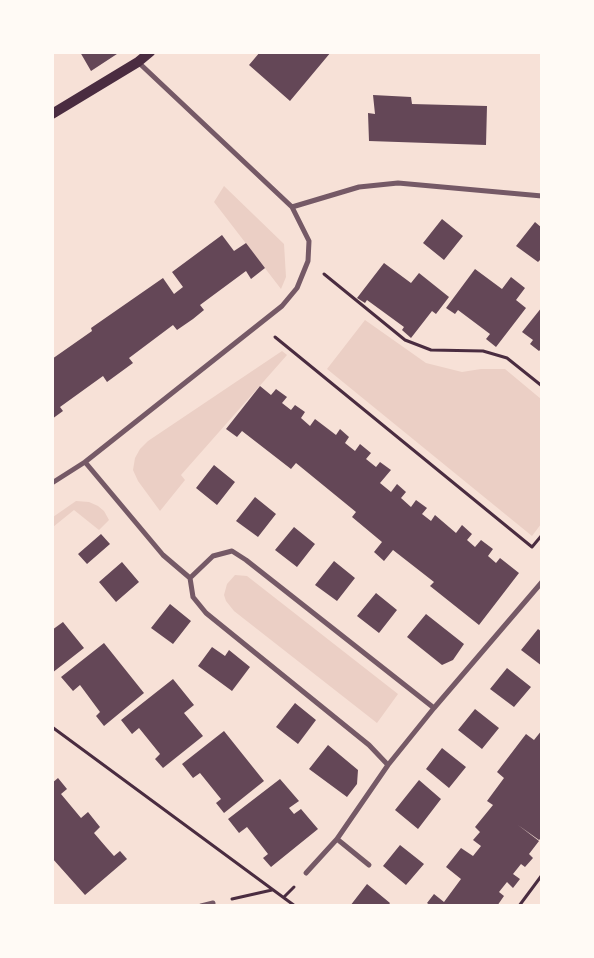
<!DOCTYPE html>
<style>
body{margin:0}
#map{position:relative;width:594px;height:958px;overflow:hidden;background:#f7e1d7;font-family:"Varela Round",sans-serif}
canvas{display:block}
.frame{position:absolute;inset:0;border:54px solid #fffaf5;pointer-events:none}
</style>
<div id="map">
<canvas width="594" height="958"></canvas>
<div class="frame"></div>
</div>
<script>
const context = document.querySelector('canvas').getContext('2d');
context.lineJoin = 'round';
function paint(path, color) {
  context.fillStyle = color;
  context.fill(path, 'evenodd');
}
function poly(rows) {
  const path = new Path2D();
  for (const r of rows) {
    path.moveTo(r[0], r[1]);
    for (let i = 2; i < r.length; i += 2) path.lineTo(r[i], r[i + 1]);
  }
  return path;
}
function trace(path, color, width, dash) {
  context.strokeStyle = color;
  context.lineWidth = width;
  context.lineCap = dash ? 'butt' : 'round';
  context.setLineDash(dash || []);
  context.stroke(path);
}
const green = poly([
 [224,186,284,244,286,277,281,289,214,202],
 [365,320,426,363,462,372,481,369,505,369,541,399,541,524,532,536,327,369],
 [282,351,287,355,181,475,185,480,160,511,138,481,133,470,135,458,140,449,148,441],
 [76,501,89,502,98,506,104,511,109,520,99,530,74,510,53,527,53,517],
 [235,575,247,576,398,694,377,723,234,611,226,601,224,595,227,584]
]);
const building = poly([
 [80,52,120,52,91,71],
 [260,52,331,52,290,101,249,65],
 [373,95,411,97,412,104,487,106,486,145,369,141,368,113,375,114],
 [442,219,463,236,444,260,423,243],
 [535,222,542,228,542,258,538,262,516,246],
 [222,235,234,251,246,243,265,268,251,279,246,271,200,305,204,310,193,319,177,330,173,325,129,358,133,363,107,382,103,376,60,407,63,411,52,419,52,359,92,331,91,328,163,278,174,294,183,287,172,272],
 [384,263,411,283,419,273,449,297,436,314,432,311,411,338,402,330,404,327,367,300,365,303,357,298],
 [475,269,502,289,511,277,525,288,516,300,526,308,496,347,486,339,490,334,458,310,455,314,446,308],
 [542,307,542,348,539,351,530,344,533,340,522,332],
 [260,386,271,395,276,389,287,397,282,403,291,410,295,405,305,412,301,418,310,426,315,419,336,435,340,429,349,437,345,443,355,451,360,444,371,453,366,459,376,467,380,462,391,470,380,483,391,492,397,484,406,492,401,498,411,507,416,500,427,508,422,514,431,521,435,515,456,533,462,525,472,534,467,540,475,547,481,540,493,549,488,556,496,563,500,558,519,573,479,625,430,586,434,582,393,550,384,561,374,552,382,542,352,517,356,512,296,463,291,469,242,431,237,437,226,429],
 [214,465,235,482,217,505,196,488],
 [255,497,276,514,258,537,236,521],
 [294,527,315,544,297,567,275,550],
 [101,534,110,544,87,564,78,554],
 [334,561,355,578,337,601,315,585],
 [122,562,139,582,116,602,99,582],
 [376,593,397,610,379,633,357,616],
 [170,604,191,621,173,644,151,628],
 [426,614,464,644,453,660,442,665,407,637],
 [63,622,84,648,52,673,52,630],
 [538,629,542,632,542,666,521,650],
 [104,643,144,693,104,726,96,716,100,712,80,685,73,691,61,677],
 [212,647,225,656,229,650,250,667,232,691,198,666],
 [507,668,531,687,514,707,490,689],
 [173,679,194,705,184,713,203,736,163,768,155,759,160,754,139,728,132,734,121,720],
 [295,703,316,720,298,744,276,727],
 [475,709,499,728,482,749,458,730],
 [542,730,542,823,540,825,542,826,542,837,539,840,518,825,539,841,529,854,533,858,525,867,521,864,513,874,520,879,513,888,507,882,499,892,504,896,497,906,431,906,427,903,434,894,444,902,461,879,446,867,461,848,473,856,481,846,473,840,480,832,475,827,493,805,487,801,504,778,497,772,526,734,534,740],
 [224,731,264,781,224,813,216,803,221,799,200,773,193,778,182,764],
 [328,745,358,770,357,784,347,797,309,769],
 [442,748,466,767,449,788,426,769],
 [58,778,67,789,61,794,81,818,88,812,100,827,94,833,106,847,114,856,120,851,127,859,85,895,52,858,52,783],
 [280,779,299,801,289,808,294,814,301,809,318,829,271,867,263,858,268,854,247,827,239,833,228,819],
 [419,780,441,799,418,829,395,810],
 [400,845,424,864,406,885,383,866],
 [367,884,390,903,388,906,350,906]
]);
const path = poly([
 [324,274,405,340,431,350,483,351,507,358,542,386],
 [275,337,532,547,542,535],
 [52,727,295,906],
 [284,897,294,887],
 [232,899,272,890],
 [519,906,542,875]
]);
const minor = poly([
 [292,207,359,187,398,183,542,196],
 [85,462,163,555,190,578,193,597,206,613,369,745,388,765],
 [52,483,85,462,282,306,297,288,308,261,309,241,292,207,138,62],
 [190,578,213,556,232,551,246,560,434,708],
 [337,839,369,865],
 [306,873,337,839,388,765,434,708,542,582],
 [201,906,213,903]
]);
const secondary = poly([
 [52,114,138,62,150,52]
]);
paint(green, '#ebcfc5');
paint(building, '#644757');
trace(path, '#4a2c40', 3);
trace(minor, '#755966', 5);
trace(secondary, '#4a2c40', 10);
</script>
